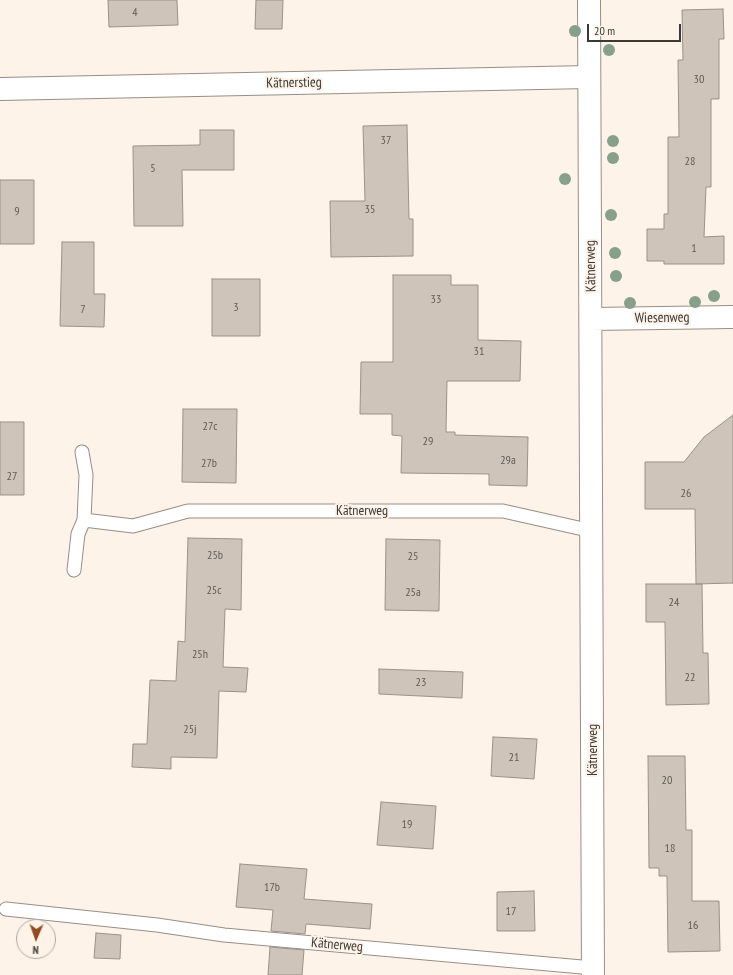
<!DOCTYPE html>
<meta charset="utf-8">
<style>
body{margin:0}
#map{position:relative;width:733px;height:975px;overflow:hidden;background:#fef3e8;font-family:"PT Sans Narrow",sans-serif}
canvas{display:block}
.north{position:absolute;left:16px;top:919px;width:40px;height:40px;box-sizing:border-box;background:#fef3e8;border:1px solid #b0a8a0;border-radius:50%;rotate:182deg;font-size:11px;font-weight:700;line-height:16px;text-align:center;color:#3c3833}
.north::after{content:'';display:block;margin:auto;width:14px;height:18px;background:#924c23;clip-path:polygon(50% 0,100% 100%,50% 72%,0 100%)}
.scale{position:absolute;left:587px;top:24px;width:94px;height:18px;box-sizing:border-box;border:2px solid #3c3833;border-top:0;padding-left:5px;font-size:12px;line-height:14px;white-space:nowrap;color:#3c3833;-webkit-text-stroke:3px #fef3e8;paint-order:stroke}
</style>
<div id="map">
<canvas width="733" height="975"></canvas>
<div class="north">N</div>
<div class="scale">20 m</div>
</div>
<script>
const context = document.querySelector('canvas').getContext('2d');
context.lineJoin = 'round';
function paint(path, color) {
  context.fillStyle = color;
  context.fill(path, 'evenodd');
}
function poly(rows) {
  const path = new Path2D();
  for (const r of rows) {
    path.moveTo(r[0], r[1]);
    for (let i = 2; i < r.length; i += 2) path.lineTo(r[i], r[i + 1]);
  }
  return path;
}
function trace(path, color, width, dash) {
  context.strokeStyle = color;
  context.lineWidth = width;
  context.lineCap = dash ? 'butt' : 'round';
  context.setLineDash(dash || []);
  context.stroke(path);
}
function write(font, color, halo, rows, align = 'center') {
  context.font = font + ' "PT Sans Narrow",sans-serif';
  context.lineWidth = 4;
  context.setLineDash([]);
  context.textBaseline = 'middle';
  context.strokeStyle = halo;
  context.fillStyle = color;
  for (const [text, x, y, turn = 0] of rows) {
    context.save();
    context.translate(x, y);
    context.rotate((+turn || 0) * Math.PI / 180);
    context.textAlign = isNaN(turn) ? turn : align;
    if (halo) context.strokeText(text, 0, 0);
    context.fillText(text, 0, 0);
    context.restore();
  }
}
const building = poly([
 [108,0,177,0,178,25,109,27,108,0],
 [256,0,283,0,282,29,255,29,256,0],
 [723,9,724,39,719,39,719,99,711,99,711,187,706,187,704,237,724,236,724,264,664,264,664,261,647,261,647,229,664,229,664,214,668,214,668,137,679,137,678,60,683,60,682,10,723,9],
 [407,125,409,219,413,219,413,256,331,257,330,201,365,201,363,126,407,125],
 [200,130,234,130,234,170,182,170,183,226,134,226,133,146,200,145,200,130],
 [0,180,34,180,34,244,0,244,0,180],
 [62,242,94,242,94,294,105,294,104,327,60,326,62,242],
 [393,275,451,275,451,285,478,285,478,340,521,341,520,381,447,381,446,432,455,432,455,435,528,437,527,486,489,485,489,474,401,473,402,436,392,435,392,414,360,414,361,362,393,362,393,275],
 [212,279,260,279,260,336,212,336,212,279],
 [183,409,237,409,236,483,182,482,183,409],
 [733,415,733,583,696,584,695,509,645,509,645,462,684,462,704,437,733,415],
 [0,422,24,422,24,495,0,495,0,422],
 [188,538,242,539,241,610,225,609,223,667,248,668,246,692,219,691,217,758,171,757,171,769,132,767,133,744,147,744,150,680,176,681,178,641,185,642,188,538],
 [386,539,440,540,439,611,385,610,386,539],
 [646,584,702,584,703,653,708,653,709,704,666,705,665,622,646,622,646,584],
 [379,669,463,672,462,698,379,694,379,669],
 [493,737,537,739,534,779,491,776,493,737],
 [648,756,685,756,686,830,692,830,692,901,719,901,720,951,668,952,667,876,659,876,659,868,649,868,648,756],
 [381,802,436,806,433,849,377,845,381,802],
 [240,864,307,869,304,899,372,904,370,929,306,924,305,934,271,931,273,910,236,907,240,864],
 [534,891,535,931,497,931,497,892,534,891],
 [96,933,121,935,120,959,94,958,96,933],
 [270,947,304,950,302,975,268,975,270,947]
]);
const lane = poly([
 [82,452,86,475,84,520,133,526,188,511,503,511,592,531],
 [74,570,78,534,84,520],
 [6,909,157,925,224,935,593,968]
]);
const street = poly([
 [589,0,593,975],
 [0,89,589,77],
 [591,319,733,317]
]);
const trees = [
 [575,31],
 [609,50],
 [613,141],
 [613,158],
 [565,179],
 [611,215],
 [615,253],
 [616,276],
 [714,296],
 [695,302],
 [630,303]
];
const numberNames = [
 ["4",135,13],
 ["30",699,80],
 ["37",386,141],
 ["28",690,162],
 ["5",153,169],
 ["35",370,210],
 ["9",17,212],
 ["1",694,249],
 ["33",436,300],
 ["3",236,308],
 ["7",83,310],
 ["31",479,352],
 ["27c",210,427],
 ["29",428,442],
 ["29a",508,461],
 ["27b",209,464],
 ["27",12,477],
 ["26",686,494],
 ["25b",215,556],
 ["25",413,557],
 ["25c",214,591],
 ["25a",413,593],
 ["24",674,603],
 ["25h",200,655],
 ["22",690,678],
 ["23",421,683],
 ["25j",190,730],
 ["21",514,758],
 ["20",667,781],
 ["19",407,825],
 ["18",670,849],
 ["17b",272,888],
 ["17",511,912],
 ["16",693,926]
];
const streetNames = [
 ["Kätnerstieg",294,83,-1],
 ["Kätnerweg",591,266,-91],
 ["Wiesenweg",662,318,-1],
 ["Kätnerweg",362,511],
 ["Kätnerweg",593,750,-90],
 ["Kätnerweg",337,945,5]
];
paint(building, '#cfc4ba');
trace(building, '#9b9187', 1);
trace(lane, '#988e84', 15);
trace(street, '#988e84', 24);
trace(lane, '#fff', 13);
trace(street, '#fff', 22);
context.fillStyle = '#86a08b';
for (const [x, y] of trees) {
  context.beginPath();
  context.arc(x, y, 6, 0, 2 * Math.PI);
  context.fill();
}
write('12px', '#615b55', null, numberNames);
write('14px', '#3c3833', '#fef3e8', streetNames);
</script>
